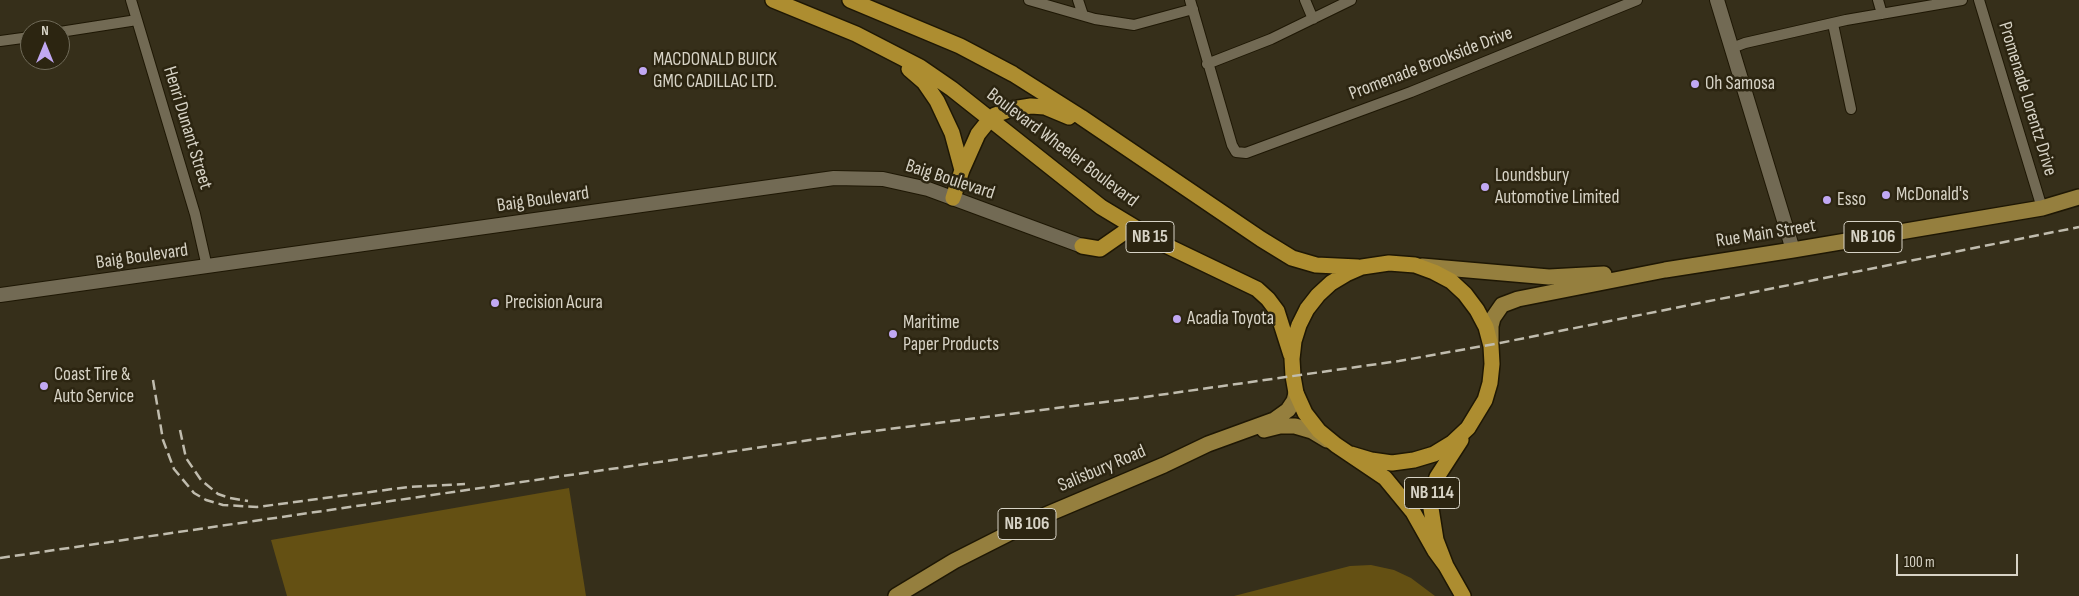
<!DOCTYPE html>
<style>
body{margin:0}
#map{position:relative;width:2079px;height:596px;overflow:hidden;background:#362f1a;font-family:"Sofia Sans Condensed",sans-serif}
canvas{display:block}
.north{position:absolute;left:20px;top:20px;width:50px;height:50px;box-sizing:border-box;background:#2c2511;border:1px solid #706b59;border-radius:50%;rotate:0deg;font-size:14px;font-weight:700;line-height:20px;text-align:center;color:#d7d3c6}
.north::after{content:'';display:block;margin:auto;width:18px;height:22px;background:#c1a8f3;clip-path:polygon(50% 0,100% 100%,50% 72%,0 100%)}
.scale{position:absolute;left:1896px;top:554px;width:122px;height:22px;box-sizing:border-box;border:2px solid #d7d3c6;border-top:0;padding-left:6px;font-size:15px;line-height:18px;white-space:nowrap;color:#d7d3c6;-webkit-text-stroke:4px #2c2511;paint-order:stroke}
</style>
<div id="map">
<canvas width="2079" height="596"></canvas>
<div class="north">N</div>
<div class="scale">100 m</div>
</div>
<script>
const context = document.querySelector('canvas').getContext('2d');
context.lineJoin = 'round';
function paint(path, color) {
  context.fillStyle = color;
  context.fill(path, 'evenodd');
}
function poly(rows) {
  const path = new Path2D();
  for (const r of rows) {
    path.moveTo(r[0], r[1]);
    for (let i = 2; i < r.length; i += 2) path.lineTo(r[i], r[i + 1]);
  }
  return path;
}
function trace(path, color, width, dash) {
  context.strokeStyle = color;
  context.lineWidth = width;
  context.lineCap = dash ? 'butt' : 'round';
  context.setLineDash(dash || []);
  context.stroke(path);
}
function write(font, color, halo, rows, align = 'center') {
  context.font = font + ' "Sofia Sans Condensed",sans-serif';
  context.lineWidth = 5;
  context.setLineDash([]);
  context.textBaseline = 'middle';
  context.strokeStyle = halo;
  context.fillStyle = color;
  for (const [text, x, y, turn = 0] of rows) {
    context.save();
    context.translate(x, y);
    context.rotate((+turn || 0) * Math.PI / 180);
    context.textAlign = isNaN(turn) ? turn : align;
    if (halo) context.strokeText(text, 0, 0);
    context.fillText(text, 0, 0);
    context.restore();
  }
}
const green = poly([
 [569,488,586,596,287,596,271,540],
 [1371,565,1394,570,1411,578,1435,596,1234,596,1350,566]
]);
const street = poly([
 [131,0,195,214,207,267],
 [1029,0,1095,19,1134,25,1193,9],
 [1078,0,1083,15],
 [1190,0,1232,145,1236,152,1246,153,1411,92,1637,0],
 [1305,0,1313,19],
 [1878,0,1882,14],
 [1979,0,2042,208],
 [1833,24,1851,109],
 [60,32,137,20],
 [0,41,30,37],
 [1732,48,1745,43,1846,20,1962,0],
 [1207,64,1271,39,1351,0]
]);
const secondary = poly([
 [1717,0,1793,250],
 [0,295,834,178,883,179,928,189,1082,246]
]);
const primary = poly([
 [1422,266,1549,277,1604,274],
 [1491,342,1491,326,1493,318,1502,305,1518,299,1665,270,1793,250,2042,208,2079,197],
 [1264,430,1280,426,1295,426,1312,431,1327,440],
 [896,596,954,561,1041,517,1164,465,1208,444,1274,420,1288,410,1294,401,1296,393]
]);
const highway = poly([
 [773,0,856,34,920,67,952,89,1101,207,1159,242,1257,289,1268,299,1277,311,1291,355],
 [850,0,960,46,1013,74,1081,117,1261,239,1292,258,1316,265,1358,267],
 [909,69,924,82,937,101,952,133,962,170],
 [953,198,962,170,978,134,990,119,995,115,1012,109,1031,106,1045,107,1069,117],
 [1082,246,1100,249,1123,233,1136,229],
 [1461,440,1437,477,1430,502,1436,540,1446,566,1463,596],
 [1351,454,1371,460,1392,463,1414,460,1434,454,1452,443,1468,428,1485,400,1490,383,1492,364,1491,346,1486,327,1477,310,1465,294,1451,281,1434,272,1415,265,1389,263,1362,267,1346,274,1331,283,1318,295,1307,309,1299,325,1294,341,1292,359,1293,376,1296,393,1305,413,1319,431,1336,445,1385,478,1413,512,1435,551,1446,566]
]);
const rail = poly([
 [153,380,163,440,174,469,194,493,206,500,223,505,257,507,408,487,465,484],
 [180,430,186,458,201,480,218,494,230,498,248,501],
 [0,558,865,432,1145,397,1399,361,1500,343,2079,227]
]);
const markers = [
 [643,71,5,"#c1a8f3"],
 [1695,84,5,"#c1a8f3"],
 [1485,187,5,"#c1a8f3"],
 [1886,195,5,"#c1a8f3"],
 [1827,200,5,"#c1a8f3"],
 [495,303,5,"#c1a8f3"],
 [1177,319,5,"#c1a8f3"],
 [893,334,5,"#c1a8f3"],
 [44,386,5,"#c1a8f3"]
];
const shields = [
 [1150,237,48],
 [1873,237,58],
 [1432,493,55],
 [1027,524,58]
];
const shieldNames = [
 ["NB 15",1150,237],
 ["NB 106",1873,237],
 ["NB 114",1432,493],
 ["NB 106",1027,524]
];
const poiNames = [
 ["MACDONALD BUICK",653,60],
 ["GMC CADILLAC LTD.",653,82],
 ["Oh Samosa",1705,84],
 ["Loundsbury",1495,176],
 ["Automotive Limited",1495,198],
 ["McDonald's",1896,195],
 ["Esso",1837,200],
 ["Precision Acura",505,303],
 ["Acadia Toyota",1187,319],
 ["Maritime",903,323],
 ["Paper Products",903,345],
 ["Coast Tire &",54,375],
 ["Auto Service",54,397]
];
const streetNames = [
 ["Promenade Brookside Drive",1431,64,-21],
 ["Promenade Lorentz Drive",2027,99,73],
 ["Henri Dunant Street",187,128,73],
 ["Boulevard Wheeler Boulevard",1062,148,37],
 ["Baig Boulevard",950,180,18],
 ["Baig Boulevard",543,200,-8],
 ["Rue Main Street",1766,234,-9],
 ["Baig Boulevard",142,257,-8],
 ["Salisbury Road",1102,469,-23]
];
paint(green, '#645013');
trace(street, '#1e1704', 12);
trace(secondary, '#1e1704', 16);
trace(primary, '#1e1704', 18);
trace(highway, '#1e1704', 18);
trace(street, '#726a54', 10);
trace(secondary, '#726a54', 14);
trace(primary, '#957f3e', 15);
trace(highway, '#ad8d30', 15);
trace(rail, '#c0bcae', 2.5, [10, 5]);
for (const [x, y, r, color] of markers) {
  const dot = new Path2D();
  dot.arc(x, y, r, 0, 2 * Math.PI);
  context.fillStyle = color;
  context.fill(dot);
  trace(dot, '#2c2511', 2);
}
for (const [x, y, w] of shields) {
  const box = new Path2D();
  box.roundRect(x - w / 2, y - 15.5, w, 31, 4);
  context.fillStyle = '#2c2511';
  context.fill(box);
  trace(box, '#d7d3c6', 1);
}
write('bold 18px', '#d7d3c6', null, shieldNames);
write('19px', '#d7d3c6', '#2c2511', poiNames, 'left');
write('19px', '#d7d3c6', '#2c2511', streetNames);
</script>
